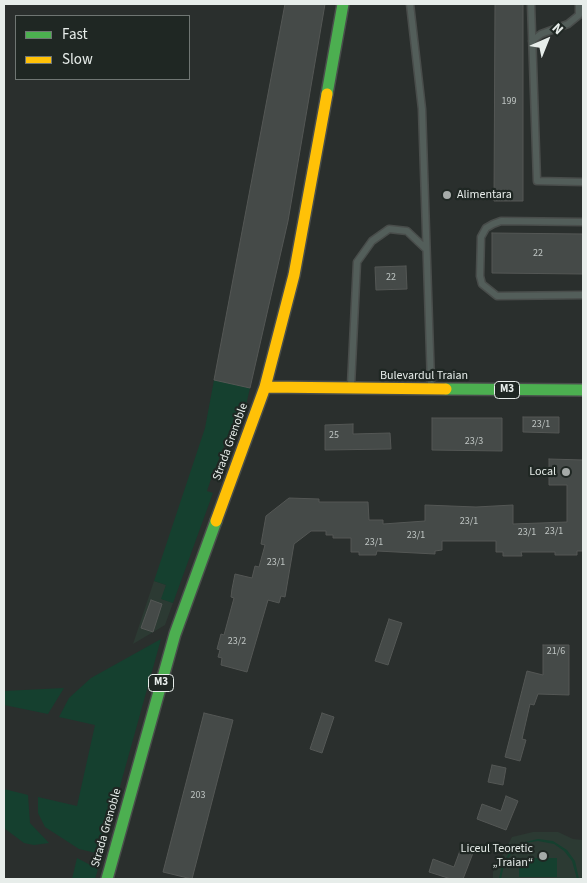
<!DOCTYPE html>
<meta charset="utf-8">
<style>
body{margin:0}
#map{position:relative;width:587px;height:883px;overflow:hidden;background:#2a2f2d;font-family:"Source Sans 3",sans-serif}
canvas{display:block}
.frame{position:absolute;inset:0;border:5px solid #e7edea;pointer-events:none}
.legend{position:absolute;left:15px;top:15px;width:175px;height:65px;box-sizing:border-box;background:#1f2723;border:1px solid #6f7673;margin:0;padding:6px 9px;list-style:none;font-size:15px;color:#e7edea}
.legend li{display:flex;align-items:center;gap:10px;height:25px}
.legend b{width:25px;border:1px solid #6f7673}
.north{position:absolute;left:522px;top:15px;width:50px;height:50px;-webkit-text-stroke:4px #1f2723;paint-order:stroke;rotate:44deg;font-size:14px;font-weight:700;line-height:20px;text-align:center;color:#e7edea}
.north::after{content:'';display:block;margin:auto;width:18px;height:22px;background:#e7edea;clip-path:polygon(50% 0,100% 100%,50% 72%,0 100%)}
</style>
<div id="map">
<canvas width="587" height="883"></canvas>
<div class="frame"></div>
<ul class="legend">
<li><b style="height:6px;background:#4caf50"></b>Fast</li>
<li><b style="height:6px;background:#ffc107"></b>Slow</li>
</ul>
<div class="north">N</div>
</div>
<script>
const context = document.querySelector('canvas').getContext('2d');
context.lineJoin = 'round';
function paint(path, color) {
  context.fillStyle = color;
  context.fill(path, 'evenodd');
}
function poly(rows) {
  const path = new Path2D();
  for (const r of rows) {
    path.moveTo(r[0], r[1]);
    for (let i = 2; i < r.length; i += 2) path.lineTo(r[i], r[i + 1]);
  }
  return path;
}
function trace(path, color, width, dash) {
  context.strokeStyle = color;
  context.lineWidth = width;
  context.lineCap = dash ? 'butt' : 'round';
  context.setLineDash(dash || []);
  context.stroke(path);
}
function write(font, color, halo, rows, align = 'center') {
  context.font = font + ' "Source Sans 3",sans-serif';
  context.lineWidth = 4.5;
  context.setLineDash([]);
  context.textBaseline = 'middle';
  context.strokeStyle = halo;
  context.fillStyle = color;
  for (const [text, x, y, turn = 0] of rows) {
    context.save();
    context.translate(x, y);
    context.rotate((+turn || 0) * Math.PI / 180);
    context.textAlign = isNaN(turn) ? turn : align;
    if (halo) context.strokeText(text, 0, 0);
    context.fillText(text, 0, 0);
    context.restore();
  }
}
const built = poly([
 [154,581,166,585,162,599,173,603,165,625,133,644],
 [533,832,558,832,573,839,583,840,583,879,493,879,493,872,512,837]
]);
const green = poly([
 [214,380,250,388,246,405,241,404,211,479,207,491,213,493,173,603,161,599,166,585,154,581,205,428],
 [161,639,102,851,96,853,79,849,45,827,38,813,38,797,77,806,95,725,59,717,69,698,91,678],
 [64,688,48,714,4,705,4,691],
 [4,789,28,795,30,823,49,843,34,845,24,843,4,828],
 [538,839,553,841,567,850,575,861,579,879,577,879,572,861,564,851,554,844,538,841,525,843,512,852,504,865,501,879,499,879,502,864,512,849,521,843],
 [77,858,98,869,95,879,72,879],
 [519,858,557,858,557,877,519,877]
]);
const building = poly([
 [285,4,325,4,288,221,250,388,214,380,285,4],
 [495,4,523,4,523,201,494,201,495,4],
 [492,233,583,234,583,274,492,273,492,233],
 [406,266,407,289,376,290,375,267,406,266],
 [523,417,559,417,559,433,523,432,523,417],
 [432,418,502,418,502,451,432,450,432,418],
 [353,424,353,434,390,433,391,449,325,450,325,425,353,424],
 [549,459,583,460,583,551,577,551,577,555,555,555,555,552,521,552,522,556,503,556,503,552,496,552,496,541,442,541,442,550,435,551,435,554,377,551,376,555,359,555,359,552,351,552,351,538,333,538,333,535,326,535,326,531,311,531,294,544,285,597,281,596,279,603,268,600,247,672,221,665,222,658,218,657,220,650,217,649,221,634,224,635,234,598,231,597,232,589,235,574,252,578,255,566,259,567,265,545,261,544,266,516,289,498,319,499,319,502,368,502,369,520,383,520,383,524,425,521,425,505,476,507,513,505,513,524,567,522,567,485,549,485,549,459],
 [151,600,162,604,153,632,141,628,151,600],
 [389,619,402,623,388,665,375,661,389,619],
 [543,645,569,645,569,695,538,694,534,705,530,704,522,739,526,740,520,761,505,757,527,671,543,675,543,645],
 [204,713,233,720,192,879,163,872,204,713],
 [322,713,334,717,322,753,310,749,322,713],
 [492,765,506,768,503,785,488,782,492,765],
 [506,796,518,801,506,830,477,819,482,804,501,811,506,796],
 [461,848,473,853,463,879,451,879,429,872,433,859,454,867,461,848]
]);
const lane = poly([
 [410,4,422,109,431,384],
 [531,4,537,181,583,182],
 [532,41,541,34,568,24,579,15,579,4],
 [583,222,501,221,493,224,486,228,481,237,480,276,482,284,497,296,583,295],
 [351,385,357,262,372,241,389,229,407,231,426,249]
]);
const fast = poly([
 [327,94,343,4],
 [446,389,583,390],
 [107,879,175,634,216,521]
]);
const slow = poly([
 [265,387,294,275,327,94],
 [216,521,265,387,446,389]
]);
const markers = [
 [447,195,5,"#a5aaa8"],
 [566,472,5,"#a5aaa8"],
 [543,856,5,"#a5aaa8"]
];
const numberNames = [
 ["199",509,102],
 ["22",538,254],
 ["22",391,278],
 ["23/1",541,425],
 ["25",334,436],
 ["23/3",474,442],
 ["23/1",469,522],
 ["23/1",554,532],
 ["23/1",527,533],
 ["23/1",416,536],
 ["23/1",374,543],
 ["23/1",276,563],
 ["23/2",237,642],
 ["21/6",556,652],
 ["203",198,796]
];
const shields = [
 [507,390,25],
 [161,683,25]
];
const shieldNames = [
 ["M3",507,390],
 ["M3",161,683]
];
const poiNames = [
 ["Alimentara",457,195,"left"],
 ["Local",556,472],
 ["Liceul Teoretic",533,849],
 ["„Traian“",533,863]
];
const streetNames = [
 ["Bulevardul Traian",424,376],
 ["Strada Grenoble",231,442,-70],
 ["Strada Grenoble",107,828,-74]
];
paint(built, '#2c3a33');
paint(green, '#15402f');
paint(building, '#454a48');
trace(building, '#545755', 1);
trace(lane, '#494d4b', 9);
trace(fast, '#494d4b', 14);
trace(slow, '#494d4b', 14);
trace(lane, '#535e5a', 6);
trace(fast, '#4caf50', 11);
trace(slow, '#ffc107', 11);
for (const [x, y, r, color] of markers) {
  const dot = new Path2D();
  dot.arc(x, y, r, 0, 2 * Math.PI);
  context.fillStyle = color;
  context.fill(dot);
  trace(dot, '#1f2723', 2);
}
write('10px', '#bec4c2', null, numberNames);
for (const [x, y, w] of shields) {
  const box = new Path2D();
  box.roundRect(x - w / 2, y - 8.5, w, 17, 4);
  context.fillStyle = '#1f2723';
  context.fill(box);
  trace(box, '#e7edea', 1);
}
write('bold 11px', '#e7edea', null, shieldNames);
write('12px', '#e7edea', '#1f2723', poiNames, 'right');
write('12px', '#e7edea', '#1f2723', streetNames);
</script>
